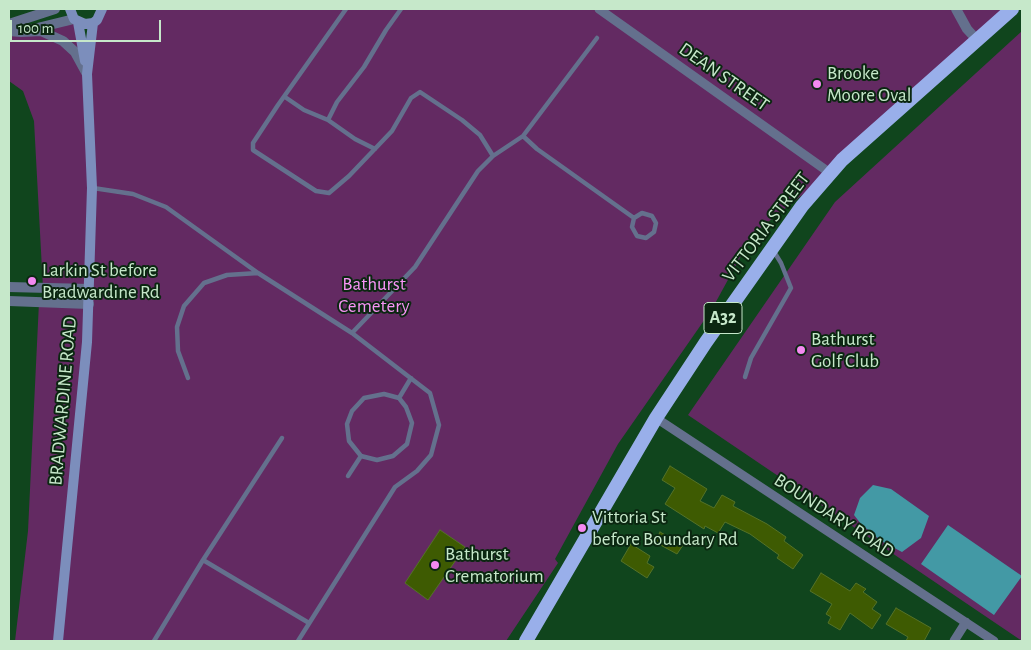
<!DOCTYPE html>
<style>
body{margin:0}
#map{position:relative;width:1031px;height:650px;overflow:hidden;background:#10451d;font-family:"Alegreya Sans",sans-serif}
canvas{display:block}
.frame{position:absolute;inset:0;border:10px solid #c6e8ca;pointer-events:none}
.scale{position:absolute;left:10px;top:20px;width:151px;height:22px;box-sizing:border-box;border:2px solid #c6e8ca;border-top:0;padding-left:6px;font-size:15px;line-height:18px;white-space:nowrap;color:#c6e8ca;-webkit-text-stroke:4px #0b2711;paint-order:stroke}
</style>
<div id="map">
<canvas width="1031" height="650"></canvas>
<div class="frame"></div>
<div class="scale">100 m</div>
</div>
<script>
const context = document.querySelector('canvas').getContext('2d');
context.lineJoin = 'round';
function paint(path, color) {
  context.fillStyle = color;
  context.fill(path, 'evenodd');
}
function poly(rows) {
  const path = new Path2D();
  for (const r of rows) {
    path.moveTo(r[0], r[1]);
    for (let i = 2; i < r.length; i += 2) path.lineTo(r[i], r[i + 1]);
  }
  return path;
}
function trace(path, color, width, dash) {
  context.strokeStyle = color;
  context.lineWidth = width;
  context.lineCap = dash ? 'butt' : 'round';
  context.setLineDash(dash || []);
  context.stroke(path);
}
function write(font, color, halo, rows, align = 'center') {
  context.font = font + ' "Alegreya Sans",sans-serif';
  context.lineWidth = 4;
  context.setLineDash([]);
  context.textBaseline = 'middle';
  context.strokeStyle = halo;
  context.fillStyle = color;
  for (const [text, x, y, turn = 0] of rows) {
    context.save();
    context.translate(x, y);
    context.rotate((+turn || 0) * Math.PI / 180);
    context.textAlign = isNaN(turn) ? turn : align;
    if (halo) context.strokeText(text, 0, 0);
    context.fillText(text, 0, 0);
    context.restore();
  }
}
const green = poly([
 [106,9,1012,9,830,173,753,234,712,309,618,444,555,559,558,563,506,641,15,641,28,531,39,302,88,304,89,289,43,288,34,121,23,91,9,81,9,36,74,19,87,71,90,37],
 [1022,31,1022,641,688,415,835,202]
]);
const water = poly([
 [873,485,891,489,929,516,921,538,902,552,881,541,861,524,854,515,860,498],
 [948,525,1022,576,994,615,921,564]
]);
const building = poly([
 [670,466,707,489,700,501,714,508,722,495,735,502,733,506,767,524,786,537,784,541,803,555,793,569,777,558,779,555,750,534,725,522,718,533,705,526,704,529,665,504,675,488,662,480,670,466],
 [440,530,465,547,428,600,405,583,440,530],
 [660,532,683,545,677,554,655,542,660,532],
 [631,544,650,556,647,563,654,567,647,578,621,561,631,544],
 [821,573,850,591,856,583,866,589,863,592,877,602,872,609,881,615,872,629,850,613,840,630,828,623,831,617,826,614,832,604,810,591,821,573],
 [896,608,931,628,924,641,906,641,908,637,886,624,896,608]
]);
const service = poly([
 [346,9,278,105,253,143,253,150,316,191,329,193,349,176,392,131,411,98,420,92,462,120,480,135,493,156],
 [285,97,304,110,328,120,355,139,375,149],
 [328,120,337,102,364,67,386,30,401,9],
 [523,136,537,149,634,218,642,213,652,216,656,223,654,232,646,238,637,236,632,227,634,218],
 [93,188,133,194,166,207,258,273,352,333,430,393,439,425,431,455,417,471,395,487,298,641],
 [352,333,415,267,478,171,493,156,523,136,597,38],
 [745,377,751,358,791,288,781,263,773,250],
 [188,378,178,351,177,327,184,306,204,283,227,275,258,273],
 [361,456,349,441,347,424,352,411,364,398,384,394,399,398,411,378],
 [348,476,361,456,377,460,393,456,407,444,412,423,406,407,399,398],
 [203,560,309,623],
 [154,641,203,560,282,438]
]);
const minor = poly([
 [599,9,830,173],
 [656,418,994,641],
 [954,641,966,622]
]);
const tertiary = poly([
 [956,9,967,29,977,40],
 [9,24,55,9],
 [9,31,21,32,74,19],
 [21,32,41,31,63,41,75,52,87,74],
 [9,287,89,289],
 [9,301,89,304]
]);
const secondary = poly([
 [70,9,74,19,85,24,93,23,97,20,102,9],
 [78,22,85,61],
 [58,641,87,342,92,188,87,74,93,23]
]);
const trunk = poly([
 [526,641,656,418,706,342,802,206,842,160,1012,9]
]);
const markers = [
 [817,84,5,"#f489f1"],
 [32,281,5,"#f489f1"],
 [801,350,5,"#f489f1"],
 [582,528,5,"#f489f1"],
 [435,565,5,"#f489f1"]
];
const shields = [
 [723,318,38]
];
const shieldNames = [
 ["A32",723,318]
];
const poiNames = [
 ["Brooke",827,73],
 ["Moore Oval",827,95],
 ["Larkin St before",42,270],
 ["Bradwardine Rd",42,292],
 ["Bathurst",811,339],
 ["Golf Club",811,361],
 ["Vittoria St",592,517],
 ["before Boundary Rd",592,539],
 ["Bathurst",445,554],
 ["Crematorium",445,576]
];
const streetNames = [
 ["DEAN STREET",724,77,35],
 ["VITTORIA STREET",766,227,-53],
 ["BRADWARDINE ROAD",63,401,-85],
 ["BOUNDARY ROAD",834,516,33]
];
const parkNames = [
 ["Bathurst",374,284],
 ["Cemetery",374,306]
];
paint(green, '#632a62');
paint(water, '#4399a5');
paint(building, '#3e5b02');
trace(building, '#557228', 1);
trace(service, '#64708d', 4.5);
trace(minor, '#64708d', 9);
trace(tertiary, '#64708d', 10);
trace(secondary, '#7c8ebc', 10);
trace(trunk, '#99afea', 14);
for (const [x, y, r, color] of markers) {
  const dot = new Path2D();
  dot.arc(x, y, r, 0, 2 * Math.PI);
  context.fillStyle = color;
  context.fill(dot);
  trace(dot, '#0b2711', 2);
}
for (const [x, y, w] of shields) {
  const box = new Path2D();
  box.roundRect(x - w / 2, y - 15.5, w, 31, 4);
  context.fillStyle = '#0b2711';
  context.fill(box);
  trace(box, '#c6e8ca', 1);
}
write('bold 18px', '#c6e8ca', null, shieldNames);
write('19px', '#c6e8ca', '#0b2711', poiNames, 'left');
write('19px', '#c6e8ca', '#0b2711', streetNames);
write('19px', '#f894f5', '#0b2711', parkNames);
</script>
